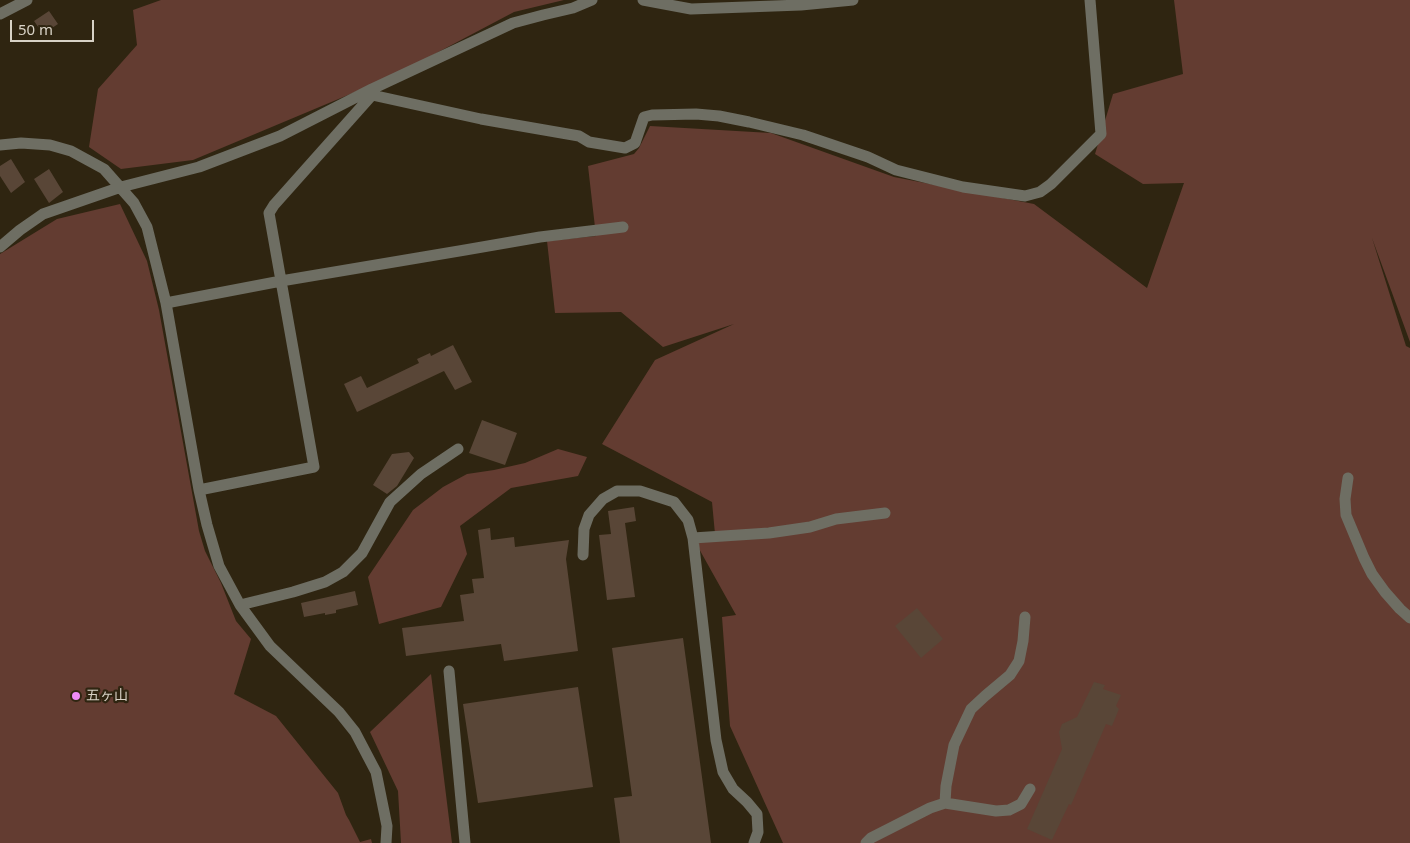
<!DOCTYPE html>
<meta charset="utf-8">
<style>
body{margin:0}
#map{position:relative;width:1410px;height:843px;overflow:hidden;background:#2f2511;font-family:"Noto Sans",sans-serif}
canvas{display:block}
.scale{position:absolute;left:10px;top:20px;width:84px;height:22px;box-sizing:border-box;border:2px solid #d8d2c6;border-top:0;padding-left:6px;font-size:15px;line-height:18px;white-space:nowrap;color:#d8d2c6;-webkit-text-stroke:4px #2f2511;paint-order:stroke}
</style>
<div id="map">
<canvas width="1410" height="843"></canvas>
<div class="scale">50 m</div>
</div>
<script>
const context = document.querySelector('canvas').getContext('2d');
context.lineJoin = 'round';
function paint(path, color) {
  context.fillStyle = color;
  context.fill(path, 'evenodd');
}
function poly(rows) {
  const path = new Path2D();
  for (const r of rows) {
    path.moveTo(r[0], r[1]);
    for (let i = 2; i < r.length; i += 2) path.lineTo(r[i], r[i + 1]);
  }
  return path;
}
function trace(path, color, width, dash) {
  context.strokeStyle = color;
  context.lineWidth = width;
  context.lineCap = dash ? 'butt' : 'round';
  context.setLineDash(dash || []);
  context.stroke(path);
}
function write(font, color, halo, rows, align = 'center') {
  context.font = font + ' "Noto Sans","Noto Sans JP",sans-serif';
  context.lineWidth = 4.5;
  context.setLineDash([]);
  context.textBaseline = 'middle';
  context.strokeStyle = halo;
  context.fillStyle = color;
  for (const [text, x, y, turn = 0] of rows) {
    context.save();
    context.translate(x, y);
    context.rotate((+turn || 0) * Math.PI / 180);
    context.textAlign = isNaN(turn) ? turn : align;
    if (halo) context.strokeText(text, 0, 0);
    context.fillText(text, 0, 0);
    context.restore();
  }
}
const green = poly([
 [161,0,564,0,514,12,391,77,193,160,121,169,89,147,98,89,137,45,133,10],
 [1174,0,1410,0,1410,342,1372,238,1406,346,1410,348,1410,843,783,843,730,726,722,617,736,615,693,538,715,534,712,502,602,444,655,360,734,324,663,347,621,312,555,313,547,241,596,236,588,166,634,154,639,148,650,126,771,133,894,177,1034,204,1147,288,1184,183,1143,184,1095,154,1113,94,1183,74],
 [120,204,147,261,159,310,199,531,205,551,221,583,236,621,251,639,234,694,276,716,338,793,346,815,349,820,360,842,371,839,372,843,0,843,0,254,57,219],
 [558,449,587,457,578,476,511,488,460,526,467,554,441,607,379,624,368,577,413,510,443,487,467,474,494,470,525,463],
 [431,674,452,843,401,843,398,791,370,732]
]);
const building = poly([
 [49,11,58,24,43,34,34,21],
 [11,159,25,182,11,193,0,176,0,166],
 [49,169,63,192,49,203,34,179],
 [453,345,472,382,455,390,444,371,357,412,344,384,361,376,367,388,419,363,417,359,430,353,431,356],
 [482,420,517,433,505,465,469,453],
 [409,452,414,458,397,486,387,494,373,485,392,454],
 [634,507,636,521,625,523,635,597,607,600,599,535,611,534,608,511],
 [490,528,491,540,514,537,515,547,569,540,566,559,578,651,504,661,501,644,406,656,402,628,464,621,460,595,474,593,472,579,484,578,478,530],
 [355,591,358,605,336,610,336,613,325,615,325,613,304,617,301,603],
 [917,608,943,639,921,658,895,626],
 [683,638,711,843,620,843,614,798,632,796,612,648],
 [1094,682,1105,685,1103,689,1121,695,1116,706,1119,709,1112,726,1106,724,1071,805,1069,804,1052,840,1027,829,1062,749,1059,732,1062,724,1077,717],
 [578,687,593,787,478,803,463,704]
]);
const minor = poly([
 [643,0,691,9,801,5,853,0],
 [0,14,27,0],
 [372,95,481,119,579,136,589,142,625,148,635,143,644,117,652,115,696,114,719,116,749,122,803,135,868,157,896,170,963,187,1025,196,1040,192,1051,184,1101,134,1090,0],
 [0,145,21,143,50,145,71,151,104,169,134,203,147,227,166,303,199,490,207,525,219,566,240,605,270,646,339,712,355,732,376,772,387,826,386,843],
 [0,247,20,230,43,214,121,187,199,167,280,136,372,89,513,23,543,15,573,8,592,0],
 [166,303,281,281,465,250,540,237,623,227],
 [1348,478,1345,499,1346,515,1364,558,1372,574,1385,592,1400,609,1410,618],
 [199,490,314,467,269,213,274,205,372,95,372,89],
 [693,538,769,533,810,527,836,519,885,513],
 [583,555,584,529,589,515,603,499,617,491,640,491,674,502,688,520,693,538,716,740,723,772,733,789,747,802,757,814,758,832,754,843],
 [240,605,293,592,325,582,343,572,362,553,390,502,421,474,458,449],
 [449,671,465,843],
 [945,803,946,786,954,745,971,709,985,696,1010,675,1019,661,1023,641,1025,617],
 [866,843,871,838,930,808,945,803,996,811,1009,810,1021,804,1030,789]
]);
const markers = [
 [76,696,5,"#ee8bf7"]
];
const poiNames = [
 ["五ヶ山",86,696]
];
paint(green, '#633c31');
paint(building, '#594637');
trace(minor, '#6e6e63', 11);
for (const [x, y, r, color] of markers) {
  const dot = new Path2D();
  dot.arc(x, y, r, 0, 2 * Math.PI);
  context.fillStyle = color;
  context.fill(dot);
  trace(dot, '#2f2511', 2);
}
write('14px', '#d8d2c6', '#2f2511', poiNames, 'left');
</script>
